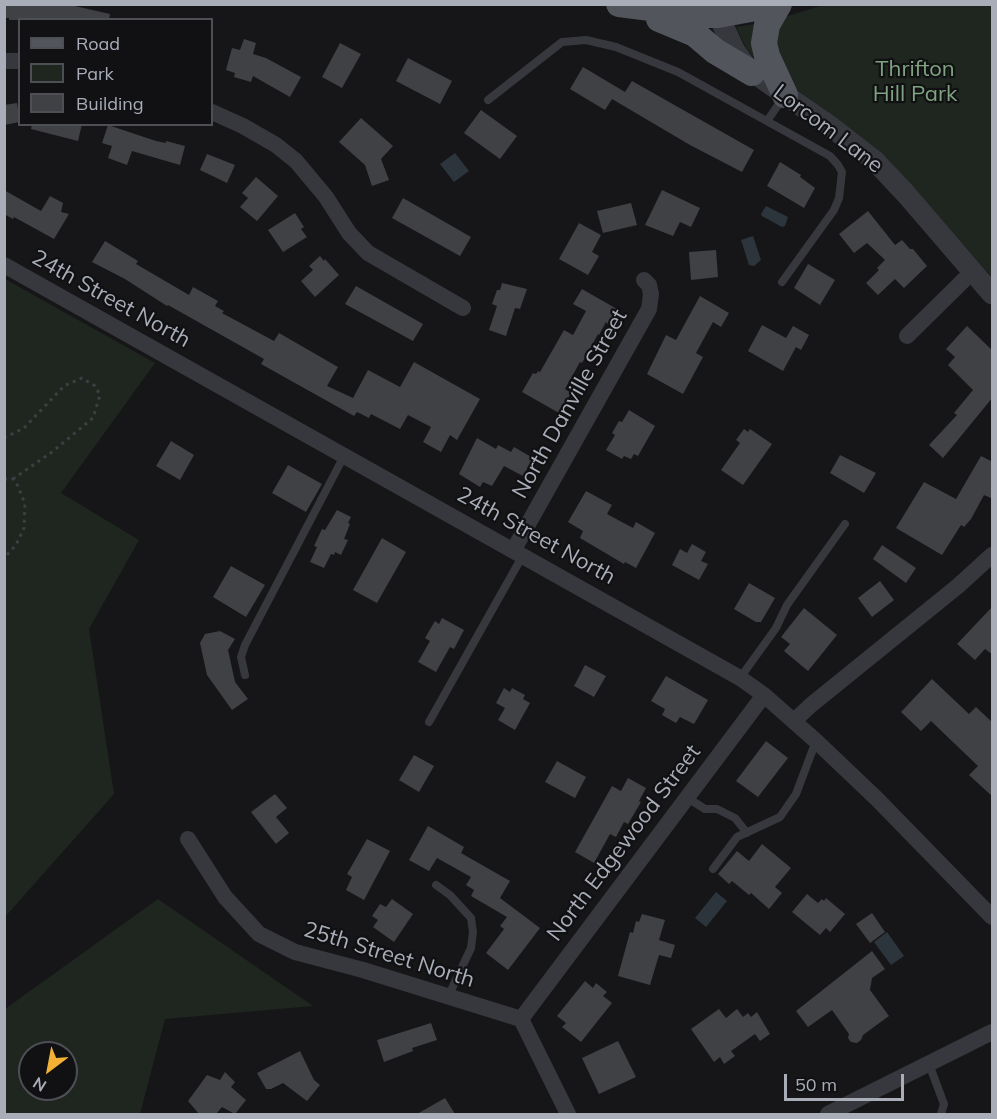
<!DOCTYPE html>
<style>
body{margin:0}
#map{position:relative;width:997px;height:1119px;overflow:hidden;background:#161618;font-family:Mulish,sans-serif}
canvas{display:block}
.frame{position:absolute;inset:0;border:6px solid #a8adb8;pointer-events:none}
.legend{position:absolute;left:18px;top:18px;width:195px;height:108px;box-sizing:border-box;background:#111113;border:2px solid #4d4f55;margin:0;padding:8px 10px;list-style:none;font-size:18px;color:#a8adb8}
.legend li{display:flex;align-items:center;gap:12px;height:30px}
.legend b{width:30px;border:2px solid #4d4f55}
.north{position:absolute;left:18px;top:1041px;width:60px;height:60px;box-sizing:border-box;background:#111113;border:2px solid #4d4f55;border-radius:50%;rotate:212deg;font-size:16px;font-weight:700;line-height:24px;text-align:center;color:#a8adb8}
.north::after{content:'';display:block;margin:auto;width:21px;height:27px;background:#f2b134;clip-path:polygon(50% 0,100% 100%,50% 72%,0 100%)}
.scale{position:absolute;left:784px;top:1074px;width:120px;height:27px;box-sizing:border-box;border:3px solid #a8adb8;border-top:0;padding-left:8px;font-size:18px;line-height:21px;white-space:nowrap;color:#a8adb8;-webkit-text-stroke:4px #111113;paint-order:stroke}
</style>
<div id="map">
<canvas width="997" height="1119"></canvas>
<div class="frame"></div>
<ul class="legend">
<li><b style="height:8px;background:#53555c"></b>Road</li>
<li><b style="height:16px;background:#1e261f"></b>Park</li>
<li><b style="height:16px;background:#404145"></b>Building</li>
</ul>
<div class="north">N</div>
<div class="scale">50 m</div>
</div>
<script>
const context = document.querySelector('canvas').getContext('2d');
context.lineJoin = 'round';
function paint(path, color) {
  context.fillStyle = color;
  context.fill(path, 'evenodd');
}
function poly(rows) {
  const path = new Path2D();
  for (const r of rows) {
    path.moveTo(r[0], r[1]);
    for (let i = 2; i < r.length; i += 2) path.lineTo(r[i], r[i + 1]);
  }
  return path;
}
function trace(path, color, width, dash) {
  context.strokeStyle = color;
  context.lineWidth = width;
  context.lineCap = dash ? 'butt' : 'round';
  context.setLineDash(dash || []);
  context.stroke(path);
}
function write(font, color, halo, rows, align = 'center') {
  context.font = font + ' Mulish,sans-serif';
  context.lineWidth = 4.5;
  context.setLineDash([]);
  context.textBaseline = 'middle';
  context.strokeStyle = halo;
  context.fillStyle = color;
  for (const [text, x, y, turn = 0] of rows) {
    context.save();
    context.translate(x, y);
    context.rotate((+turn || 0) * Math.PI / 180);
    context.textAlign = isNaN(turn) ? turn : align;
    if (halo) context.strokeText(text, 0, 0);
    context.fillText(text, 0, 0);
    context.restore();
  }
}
const green = poly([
 [823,5,992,5,992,277,886,157,792,86,769,33,785,17],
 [760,23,761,67,745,46,736,27],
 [5,279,155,363,61,493,139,540,89,629,114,794,5,917],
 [158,899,313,1006,165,1019,140,1114,5,1114,5,1009],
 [30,1053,66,1053,66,1089,30,1089]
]);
const water = poly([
 [455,153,469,171,454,182,440,164],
 [766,206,788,217,785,226,782,227,762,216,761,214],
 [753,236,761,260,754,266,749,265,741,240],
 [716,892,727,901,706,927,695,918],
 [887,932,904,956,891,965,874,942]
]);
const building = poly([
 [4,4,66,4,110,14,109,20,9,20,9,18,4,18],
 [244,39,256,43,253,54,266,58,301,77,290,97,253,76,251,82,234,77,235,73,226,70,232,48,240,50],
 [340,43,361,54,342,88,322,77],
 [408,58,452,81,440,104,396,81],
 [583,67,625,92,632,81,754,150,742,172,690,145,612,99,605,110,570,89],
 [17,103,20,122,4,125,4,105],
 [481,110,517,136,500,159,464,133],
 [361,118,393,146,381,159,389,180,372,186,365,165,339,142],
 [32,124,82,124,78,141,31,129],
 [108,125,156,141,166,143,166,141,185,146,180,165,132,151,127,165,108,158,112,146,102,143],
 [207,154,235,165,227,183,200,170],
 [780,162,801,175,800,177,815,188,804,208,767,186],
 [256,177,278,196,257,221,240,207,248,198,242,193],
 [4,190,41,211,50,196,63,203,61,212,69,214,54,239,14,217,13,219,4,214],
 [662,190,700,208,691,227,680,222,673,236,645,225],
 [403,198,471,237,460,256,392,218],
 [631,203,637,225,603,233,597,211],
 [868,211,895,245,902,240,910,249,913,249,927,266,904,288,895,279,878,295,866,283,879,270,877,268,885,260,867,243,854,253,839,234],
 [295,213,304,227,301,229,307,237,283,252,268,230],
 [579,223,601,235,592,252,599,256,588,275,559,259],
 [105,241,138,261,136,264,189,295,193,287,218,301,215,306,224,311,222,313,274,341,279,333,338,367,327,386,353,398,368,370,400,387,414,362,480,399,457,440,450,435,441,452,423,442,431,427,408,415,400,429,371,414,369,418,357,412,354,416,261,364,264,359,168,305,167,306,125,279,92,262],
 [716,250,718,277,691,280,689,252],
 [320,256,324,261,325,259,339,275,315,297,301,281,313,270,309,266],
 [808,264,835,280,820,305,794,288],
 [502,283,527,289,520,309,515,308,506,336,489,330,497,306,492,304,497,290,500,290],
 [356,286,423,324,413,341,345,304],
 [582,289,617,309,608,324,606,322,599,335,598,334,582,363,580,362,565,389,571,393,559,413,522,392,533,373,536,374,538,371,540,372,564,330,573,335,586,311,573,304],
 [700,296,729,313,721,327,713,322,696,353,703,357,683,394,647,374,666,335,676,340],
 [762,325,786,338,793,326,809,335,801,350,796,347,783,371,748,351],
 [967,326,993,351,993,397,943,458,929,445,957,415,954,413,973,390,948,365,955,357,946,349],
 [629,410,655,426,638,456,634,454,631,459,624,456,622,459,606,450,615,435,612,433,619,421,622,422],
 [744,429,748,432,750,429,772,444,743,485,721,470,740,443,736,440],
 [477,438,496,449,498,445,511,452,514,447,533,458,523,476,504,466,492,486,483,482,480,487,459,474],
 [171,441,194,455,180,480,156,466],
 [840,455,876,473,864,493,830,473],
 [981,456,993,462,993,499,984,495,971,519,964,527,961,525,942,555,896,528,924,482,956,499],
 [288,465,322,484,306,512,272,493],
 [586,491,612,505,607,514,633,528,636,522,655,533,636,568,625,562,624,564,580,538,583,531,568,522],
 [337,510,351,517,348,523,350,524,344,539,348,540,341,555,335,552,334,555,331,554,324,568,310,562,317,547,314,546,322,529,325,530],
 [382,538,406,552,377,603,353,590],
 [692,544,706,552,701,561,708,564,699,580,672,565,680,549,687,553],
 [882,545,916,568,906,583,873,559],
 [231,566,265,585,246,617,213,597],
 [880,581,894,600,872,617,858,598],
 [749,583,775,598,761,622,756,622,734,609],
 [993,606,993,655,985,649,975,660,957,644],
 [804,608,837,635,808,671,784,651,790,644,781,637],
 [442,618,464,630,454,649,450,647,436,672,418,662,430,641,425,638,435,621,439,624],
 [220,631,235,639,228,650,235,682,248,699,232,710,207,675,200,643,205,634],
 [585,665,606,676,594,697,574,686],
 [666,676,708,700,694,724,680,717,676,723,662,715,665,709,651,701],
 [932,679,969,714,976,707,993,723,993,797,969,775,978,766,931,721,921,731,901,712],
 [504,688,510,692,512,688,525,695,523,699,530,703,515,730,498,720,505,708,496,703],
 [766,741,788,758,758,797,736,781],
 [414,755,434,766,419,792,399,780],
 [557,761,586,777,575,798,545,782],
 [628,778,646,788,639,801,641,802,628,824,624,822,616,837,610,834,594,863,575,852,612,786,621,791],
 [275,794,287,808,276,817,289,833,276,844,251,812],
 [428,826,464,847,461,853,510,881,500,898,540,928,508,970,486,953,504,929,500,926,507,917,471,896,474,890,466,885,471,877,437,858,429,871,409,860],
 [367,839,390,851,364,900,346,890,352,877,347,874],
 [762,844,791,868,775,887,782,893,769,909,751,893,749,895,732,881,729,884,718,874,737,851,749,861],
 [807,894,818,903,822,899,824,901,826,898,845,914,830,932,826,928,820,935,792,912],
 [392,899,413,914,394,942,373,927,378,920,372,916,380,904,386,907],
 [872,913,885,932,870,943,856,924],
 [642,914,665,920,659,940,675,945,671,958,659,955,650,985,618,976,630,932,633,933,636,921,639,922],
 [872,951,885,969,872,978,870,990,889,1016,863,1035,861,1040,857,1043,851,1042,848,1038,849,1034,832,1010,808,1027,796,1011],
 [585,981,593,988,596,983,607,992,603,996,612,1003,581,1042,562,1027,566,1023,557,1016],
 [719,1009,726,1018,737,1009,743,1017,748,1013,751,1017,757,1012,770,1034,760,1041,755,1034,731,1051,735,1056,724,1064,720,1057,714,1062,691,1029],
 [431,1023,437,1040,412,1048,413,1051,384,1062,377,1040],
 [618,1041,636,1077,599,1094,582,1058],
 [300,1051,314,1080,320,1085,307,1101,283,1083,271,1089,266,1089,257,1073],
 [225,1072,235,1082,231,1087,246,1100,235,1114,222,1107,216,1114,199,1114,188,1101,207,1075,220,1080],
 [445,1098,455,1114,417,1114]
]);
const path = poly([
 [4,438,24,428,64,386,82,378,95,386,100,395,93,418,52,452,13,479],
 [4,479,13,479,18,486,25,504,24,528,16,545,4,558]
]);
const service = poly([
 [488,100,562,42,586,40,616,47,678,72,830,156,838,165,842,172,839,198,834,210,782,282],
 [767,121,783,98],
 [245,675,241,657,245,645,344,456],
 [740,678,776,628,787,605,845,524],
 [429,722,523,555],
 [686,797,705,809,717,809,735,818,747,833],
 [713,869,737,837,780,817,796,794,816,741],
 [436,885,450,895,471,918,473,932,471,948,448,997],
 [929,1064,944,1104,941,1114]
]);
const minor = poly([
 [4,61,20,61],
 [212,112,243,126,276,145,296,161,326,197,349,233,368,253,463,308],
 [4,265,740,678,764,695,816,741,877,799,992,917],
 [907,336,973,271],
 [514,549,649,309,651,294,649,285,644,280],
 [795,720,811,705,958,586,992,555],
 [188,839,225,897,259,934,295,952,363,970,521,1019,568,1114],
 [521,1019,764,695],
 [828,1114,992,1032]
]);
const tertiary = poly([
 [718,15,735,51,748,69,830,126,875,161,906,194,992,294]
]);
const primary = poly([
 [619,4,706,15,718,15,778,4],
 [779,4,767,25,764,43,767,56,785,95],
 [659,19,695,34,715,51,752,73]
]);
const parkNames = [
 ["Thrifton",915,69],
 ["Hill Park",915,94]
];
const streetNames = [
 ["Lorcom Lane",828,129,37],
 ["24th Street North",111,299,29],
 ["North Danville Street",570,404,-61],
 ["24th Street North",536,536,29],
 ["North Edgewood Street",624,843,-53],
 ["25th Street North",389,955,17]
];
paint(green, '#1e261f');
paint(water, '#2c353c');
paint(building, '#404145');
trace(path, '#3d3f44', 3, [3, 4.5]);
trace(service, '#37383d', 8);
trace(minor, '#37383d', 16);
trace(tertiary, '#37383d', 21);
trace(primary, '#53555c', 26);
write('22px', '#7fa381', '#111113', parkNames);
write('22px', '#a8adb8', '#111113', streetNames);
</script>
